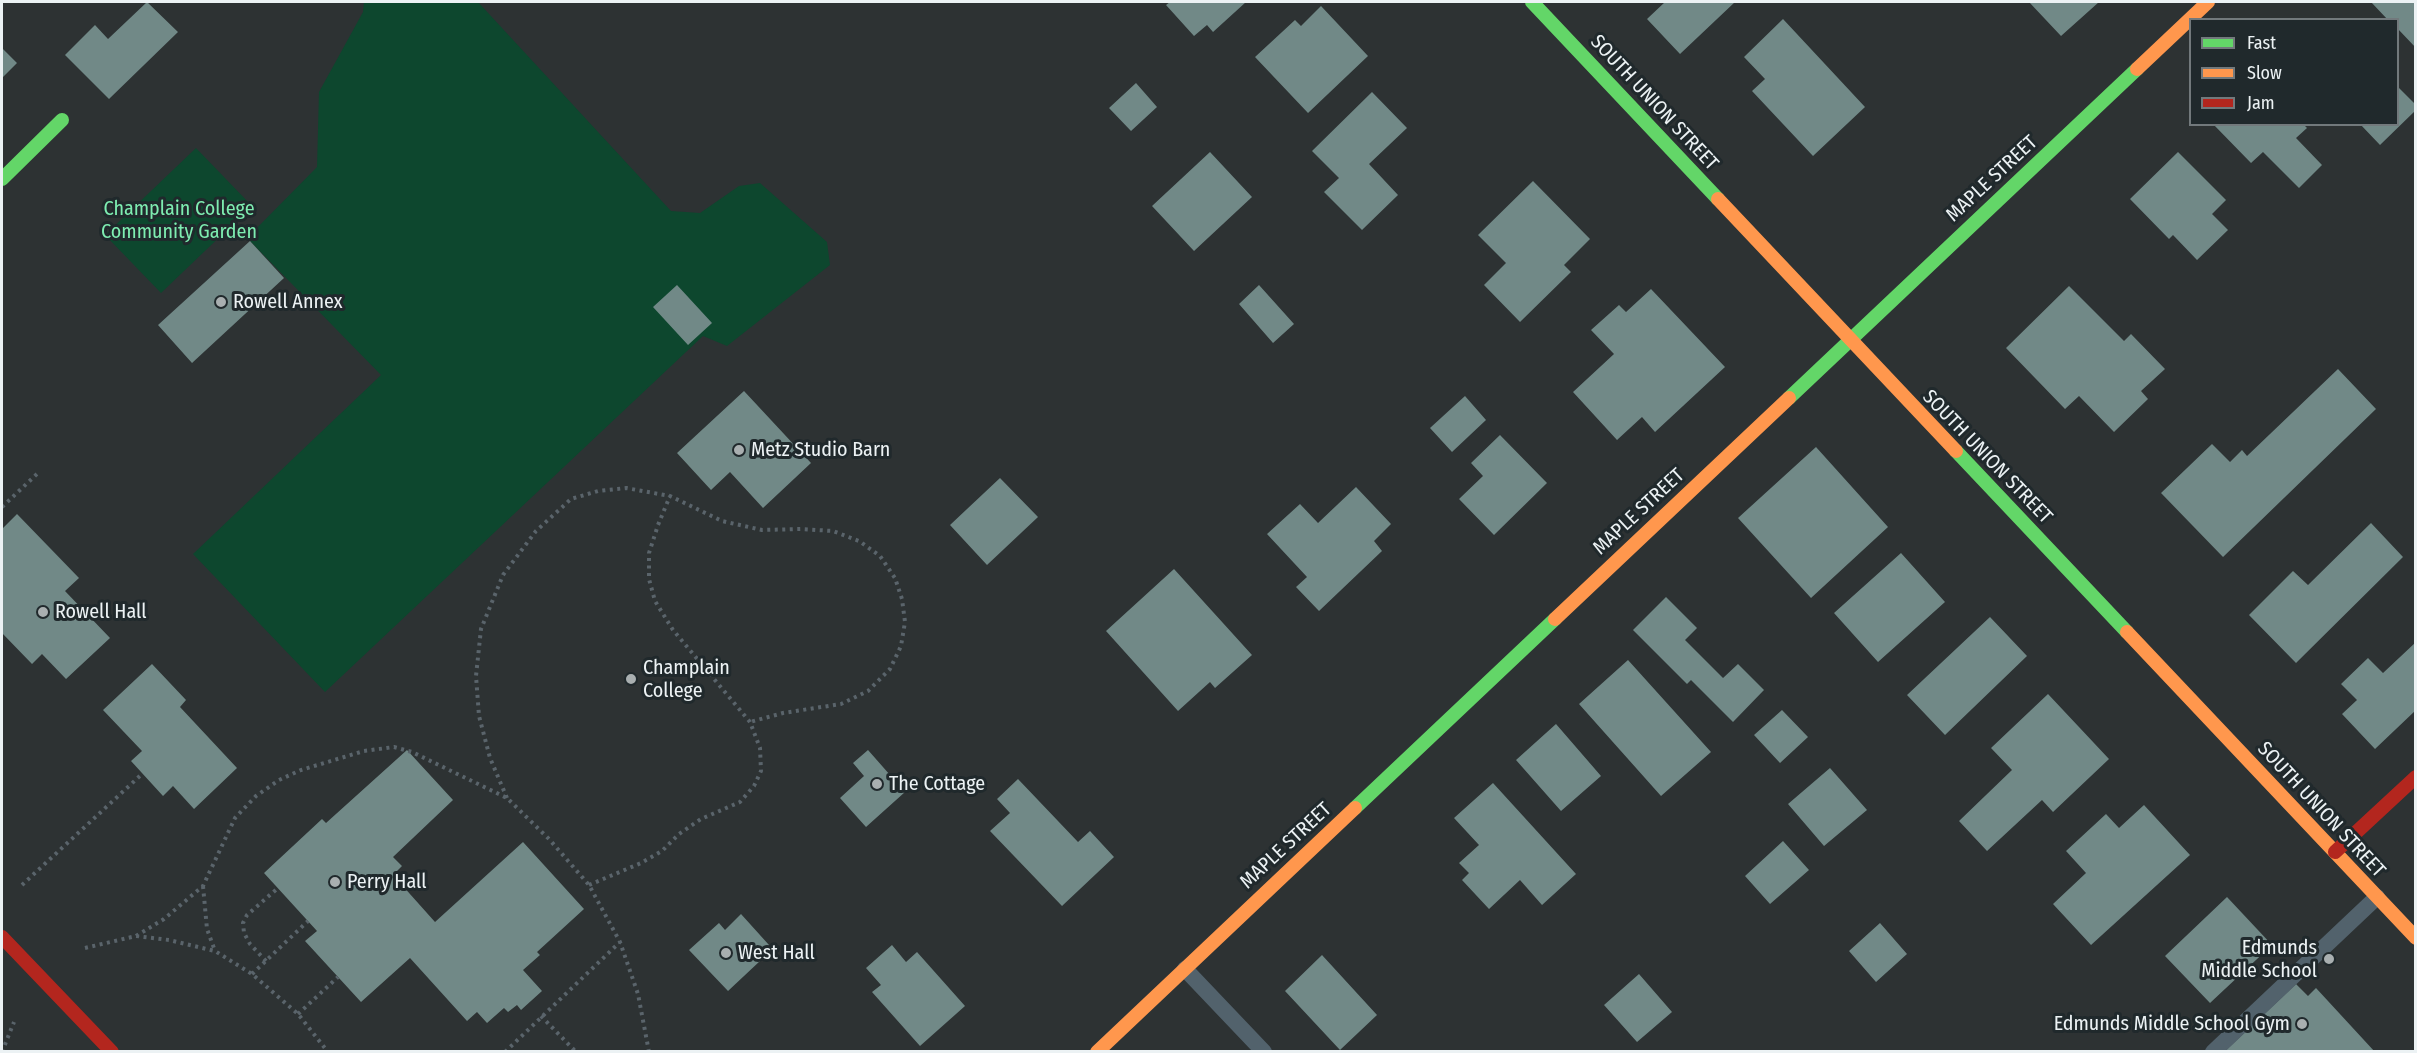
<!DOCTYPE html>
<style>
body{margin:0}
#map{position:relative;width:2417px;height:1053px;overflow:hidden;background:#2d3233;font-family:"Fira Sans Condensed",sans-serif}
canvas{display:block}
.frame{position:absolute;inset:0;border:3px solid #ecf2f4;pointer-events:none}
.legend{position:absolute;left:2189px;top:18px;width:210px;height:108px;box-sizing:border-box;background:#20292c;border:2px solid #72797c;margin:0;padding:8px 10px;list-style:none;font-size:18px;color:#ecf2f4}
.legend li{display:flex;align-items:center;gap:12px;height:30px}
.legend b{width:30px;border:2px solid #72797c}
</style>
<div id="map">
<canvas width="2417" height="1053"></canvas>
<div class="frame"></div>
<ul class="legend">
<li><b style="height:8px;background:#63d668"></b>Fast</li>
<li><b style="height:8px;background:#ff974d"></b>Slow</li>
<li><b style="height:8px;background:#b3261e"></b>Jam</li>
</ul>
</div>
<script>
const context = document.querySelector('canvas').getContext('2d');
context.lineJoin = 'round';
function paint(path, color) {
  context.fillStyle = color;
  context.fill(path, 'evenodd');
}
function poly(rows) {
  const path = new Path2D();
  for (const r of rows) {
    path.moveTo(r[0], r[1]);
    for (let i = 2; i < r.length; i += 2) path.lineTo(r[i], r[i + 1]);
  }
  return path;
}
function trace(path, color, width, dash) {
  context.strokeStyle = color;
  context.lineWidth = width;
  context.lineCap = dash ? 'butt' : 'round';
  context.setLineDash(dash || []);
  context.stroke(path);
}
function write(font, color, halo, rows, align = 'center') {
  context.font = font + ' "Fira Sans Condensed",sans-serif';
  context.lineWidth = 6;
  context.setLineDash([]);
  context.textBaseline = 'middle';
  context.strokeStyle = halo;
  context.fillStyle = color;
  for (const [text, x, y, turn = 0] of rows) {
    context.save();
    context.translate(x, y);
    context.rotate((+turn || 0) * Math.PI / 180);
    context.textAlign = isNaN(turn) ? turn : align;
    if (halo) context.strokeText(text, 0, 0);
    context.fillText(text, 0, 0);
    context.restore();
  }
}
const green = poly([
 [364,2,478,2,671,211,700,213,739,186,760,183,827,242,830,265,727,346,703,336,325,692,193,554,381,375,247,238,317,167,319,92,363,12],
 [196,148,252,206,161,293,105,235]
]);
const building = poly([
 [147,2,178,32,109,99,65,55,95,25,108,39],
 [1170,2,1246,2,1213,32,1207,25,1194,36,1166,5],
 [1665,2,1735,2,1680,54,1647,19],
 [2029,2,2099,2,2061,36],
 [2371,2,2416,2,2416,48,2398,29,2398,20,2388,20],
 [1321,6,1368,56,1308,113,1255,57,1295,20,1301,26],
 [1783,19,1865,107,1813,156,1752,91,1765,79,1744,57],
 [2,48,17,63,2,78],
 [1136,83,1157,107,1131,131,1109,108],
 [2398,87,2416,105,2416,110,2380,145,2360,124,2398,124],
 [1372,92,1407,128,1369,164,1398,195,1362,230,1324,192,1339,178,1312,151],
 [2213,124,2303,124,2307,128,2296,138,2322,165,2299,188,2263,152,2251,163],
 [1210,152,1252,197,1194,251,1152,206],
 [2178,152,2226,200,2212,214,2228,230,2197,260,2173,235,2169,239,2130,199],
 [1533,181,1590,239,1564,265,1571,272,1520,322,1484,285,1506,263,1478,235],
 [250,241,284,278,192,363,158,325],
 [677,285,712,323,688,345,653,307],
 [1259,285,1294,324,1273,343,1239,304],
 [2069,286,2124,341,2131,334,2165,369,2141,391,2148,399,2114,432,2079,396,2065,409,2006,348],
 [1651,289,1725,367,1655,432,1642,417,1617,440,1573,392,1614,354,1591,330,1619,305,1626,312],
 [2338,369,2376,409,2223,557,2161,493,2212,444,2230,462,2242,450,2247,456],
 [744,391,811,463,763,508,730,472,711,490,677,453],
 [1465,396,1486,420,1452,452,1430,428],
 [1500,435,1547,483,1494,535,1459,499,1483,476,1471,463],
 [1816,447,1888,527,1811,598,1738,518],
 [1000,478,1038,517,987,565,950,525],
 [1356,487,1391,524,1374,541,1382,551,1319,611,1296,587,1307,577,1267,534,1300,504,1318,523],
 [17,514,79,578,65,591,110,638,66,679,42,654,32,664,2,633,2,529],
 [2371,523,2403,557,2296,663,2249,615,2293,571,2308,585],
 [1901,553,1945,602,1878,662,1834,613],
 [1174,569,1252,655,1215,688,1210,682,1178,711,1106,631],
 [1666,597,1697,628,1685,640,1723,678,1738,664,1764,690,1733,722,1691,680,1687,684,1633,630],
 [1990,617,2027,656,1945,735,1907,695],
 [2416,642,2416,710,2375,749,2342,714,2357,700,2341,684,2368,658,2383,673],
 [1628,660,1711,752,1661,796,1579,704],
 [152,664,186,700,180,707,237,768,194,809,173,786,163,796,131,761,142,751,103,710],
 [2048,694,2109,759,2053,812,2042,800,1987,851,1959,821,2012,770,1991,748],
 [1782,710,1808,737,1780,763,1754,735],
 [1556,724,1601,776,1561,811,1516,760],
 [407,750,453,800,393,857,402,866,393,875,435,922,523,842,584,909,537,952,540,955,523,970,542,991,521,1010,517,1005,508,1012,504,1008,487,1023,477,1012,467,1021,410,958,361,1002,305,941,317,931,264,873,322,819,326,823],
 [868,750,905,792,866,827,840,798,864,776,853,763],
 [1830,768,1867,810,1824,846,1788,804],
 [1018,779,1078,842,1090,831,1114,857,1062,906,990,831,1010,813,997,799],
 [1493,783,1576,874,1542,905,1520,880,1489,909,1462,880,1469,873,1459,863,1479,845,1454,818],
 [2144,805,2190,855,2091,945,2053,904,2086,873,2066,851,2106,814,2119,828],
 [1783,841,1809,870,1770,904,1745,876],
 [2227,897,2272,945,2210,1003,2165,956],
 [741,914,769,945,757,957,760,961,728,991,689,950,719,923,725,930],
 [1880,923,1907,954,1876,982,1849,951],
 [892,945,906,962,917,952,965,1006,920,1046,872,992,881,985,866,968],
 [1322,955,1377,1015,1340,1050,1285,991],
 [1639,974,1672,1012,1637,1042,1604,1005],
 [2296,984,2308,996,2316,988,2375,1052,2224,1052]
]);
const path = poly([
 [2,507,38,473],
 [507,798,490,758,479,716,476,676,481,629,503,575,536,531,571,499,598,491,626,488,670,496,722,521,762,530,801,529,833,531,859,541,880,556,895,578,902,599,905,622,901,646,890,669,868,691,841,704,783,713,750,722],
 [22,885,142,774],
 [589,885,641,863,662,851,679,834,701,819,740,802,754,786,761,771,760,748,750,722,673,630,655,601,649,579,649,553,658,525,670,496],
 [203,886,207,929,215,951],
 [136,936,164,919,203,886,235,818,256,796,279,780,301,770,364,751,394,747,412,752,507,798,549,839,589,885,620,942,638,994,649,1052],
 [85,948,136,936,169,940,215,951,252,974,298,1014,328,1052],
 [266,961,250,944,244,933,243,923,247,915,278,888],
 [252,974,308,921],
 [298,1014,338,977],
 [541,1016,576,1052],
 [2,1052,14,1022],
 [505,1052,620,942]
]);
const lane = poly([
 [1185,969,1264,1052],
 [2213,1052,2377,897]
]);
const fast = poly([
 [1532,2,1718,199],
 [2,179,62,120],
 [1789,398,2137,69],
 [1956,451,2127,632],
 [1355,808,1555,619]
]);
const slow = poly([
 [2137,69,2208,2],
 [1718,199,1956,451],
 [1555,619,1789,398],
 [2127,632,2416,938],
 [1097,1052,1355,808]
]);
const jam = poly([
 [2335,852,2416,777],
 [2,937,112,1052]
]);
const markers = [
 [221,302,6,"#a9afb0"],
 [739,450,6,"#a9afb0"],
 [43,612,6,"#a9afb0"],
 [631,679,6,"#a9afb0"],
 [877,784,6,"#a9afb0"],
 [335,882,6,"#a9afb0"],
 [726,953,6,"#a9afb0"],
 [2329,959,6,"#a9afb0"],
 [2302,1024,6,"#a9afb0"]
];
const streetNames = [
 ["SOUTH UNION STREET",1654,103,47],
 ["MAPLE STREET",1992,179,-43],
 ["SOUTH UNION STREET",1987,457,46],
 ["MAPLE STREET",1639,512,-43],
 ["SOUTH UNION STREET",2321,810,47],
 ["MAPLE STREET",1286,846,-43]
];
const parkNames = [
 ["Champlain College",179,209],
 ["Community Garden",179,232]
];
const poiNames = [
 ["Rowell Annex",233,302],
 ["Metz Studio Barn",751,450],
 ["Rowell Hall",55,612],
 ["Champlain",643,668],
 ["College",643,691],
 ["The Cottage",889,784],
 ["Perry Hall",347,882],
 ["Edmunds",2317,948,"right"],
 ["Middle School",2317,971,"right"],
 ["West Hall",738,953],
 ["Edmunds Middle School Gym",2290,1024,"right"]
];
paint(green, '#0d472e');
paint(building, '#718987');
trace(path, '#5a646b', 4, [3, 4.5]);
trace(lane, '#52626c', 16);
trace(fast, '#63d668', 14);
trace(slow, '#ff974d', 14);
trace(jam, '#b3261e', 14);
for (const [x, y, r, color] of markers) {
  const dot = new Path2D();
  dot.arc(x, y, r, 0, 2 * Math.PI);
  context.fillStyle = color;
  context.fill(dot);
  trace(dot, '#20292c', 2);
}
write('20px', '#ecf2f4', '#20292c', streetNames);
write('20px', '#7eedb1', '#20292c', parkNames);
write('20px', '#ecf2f4', '#20292c', poiNames, 'left');
</script>
